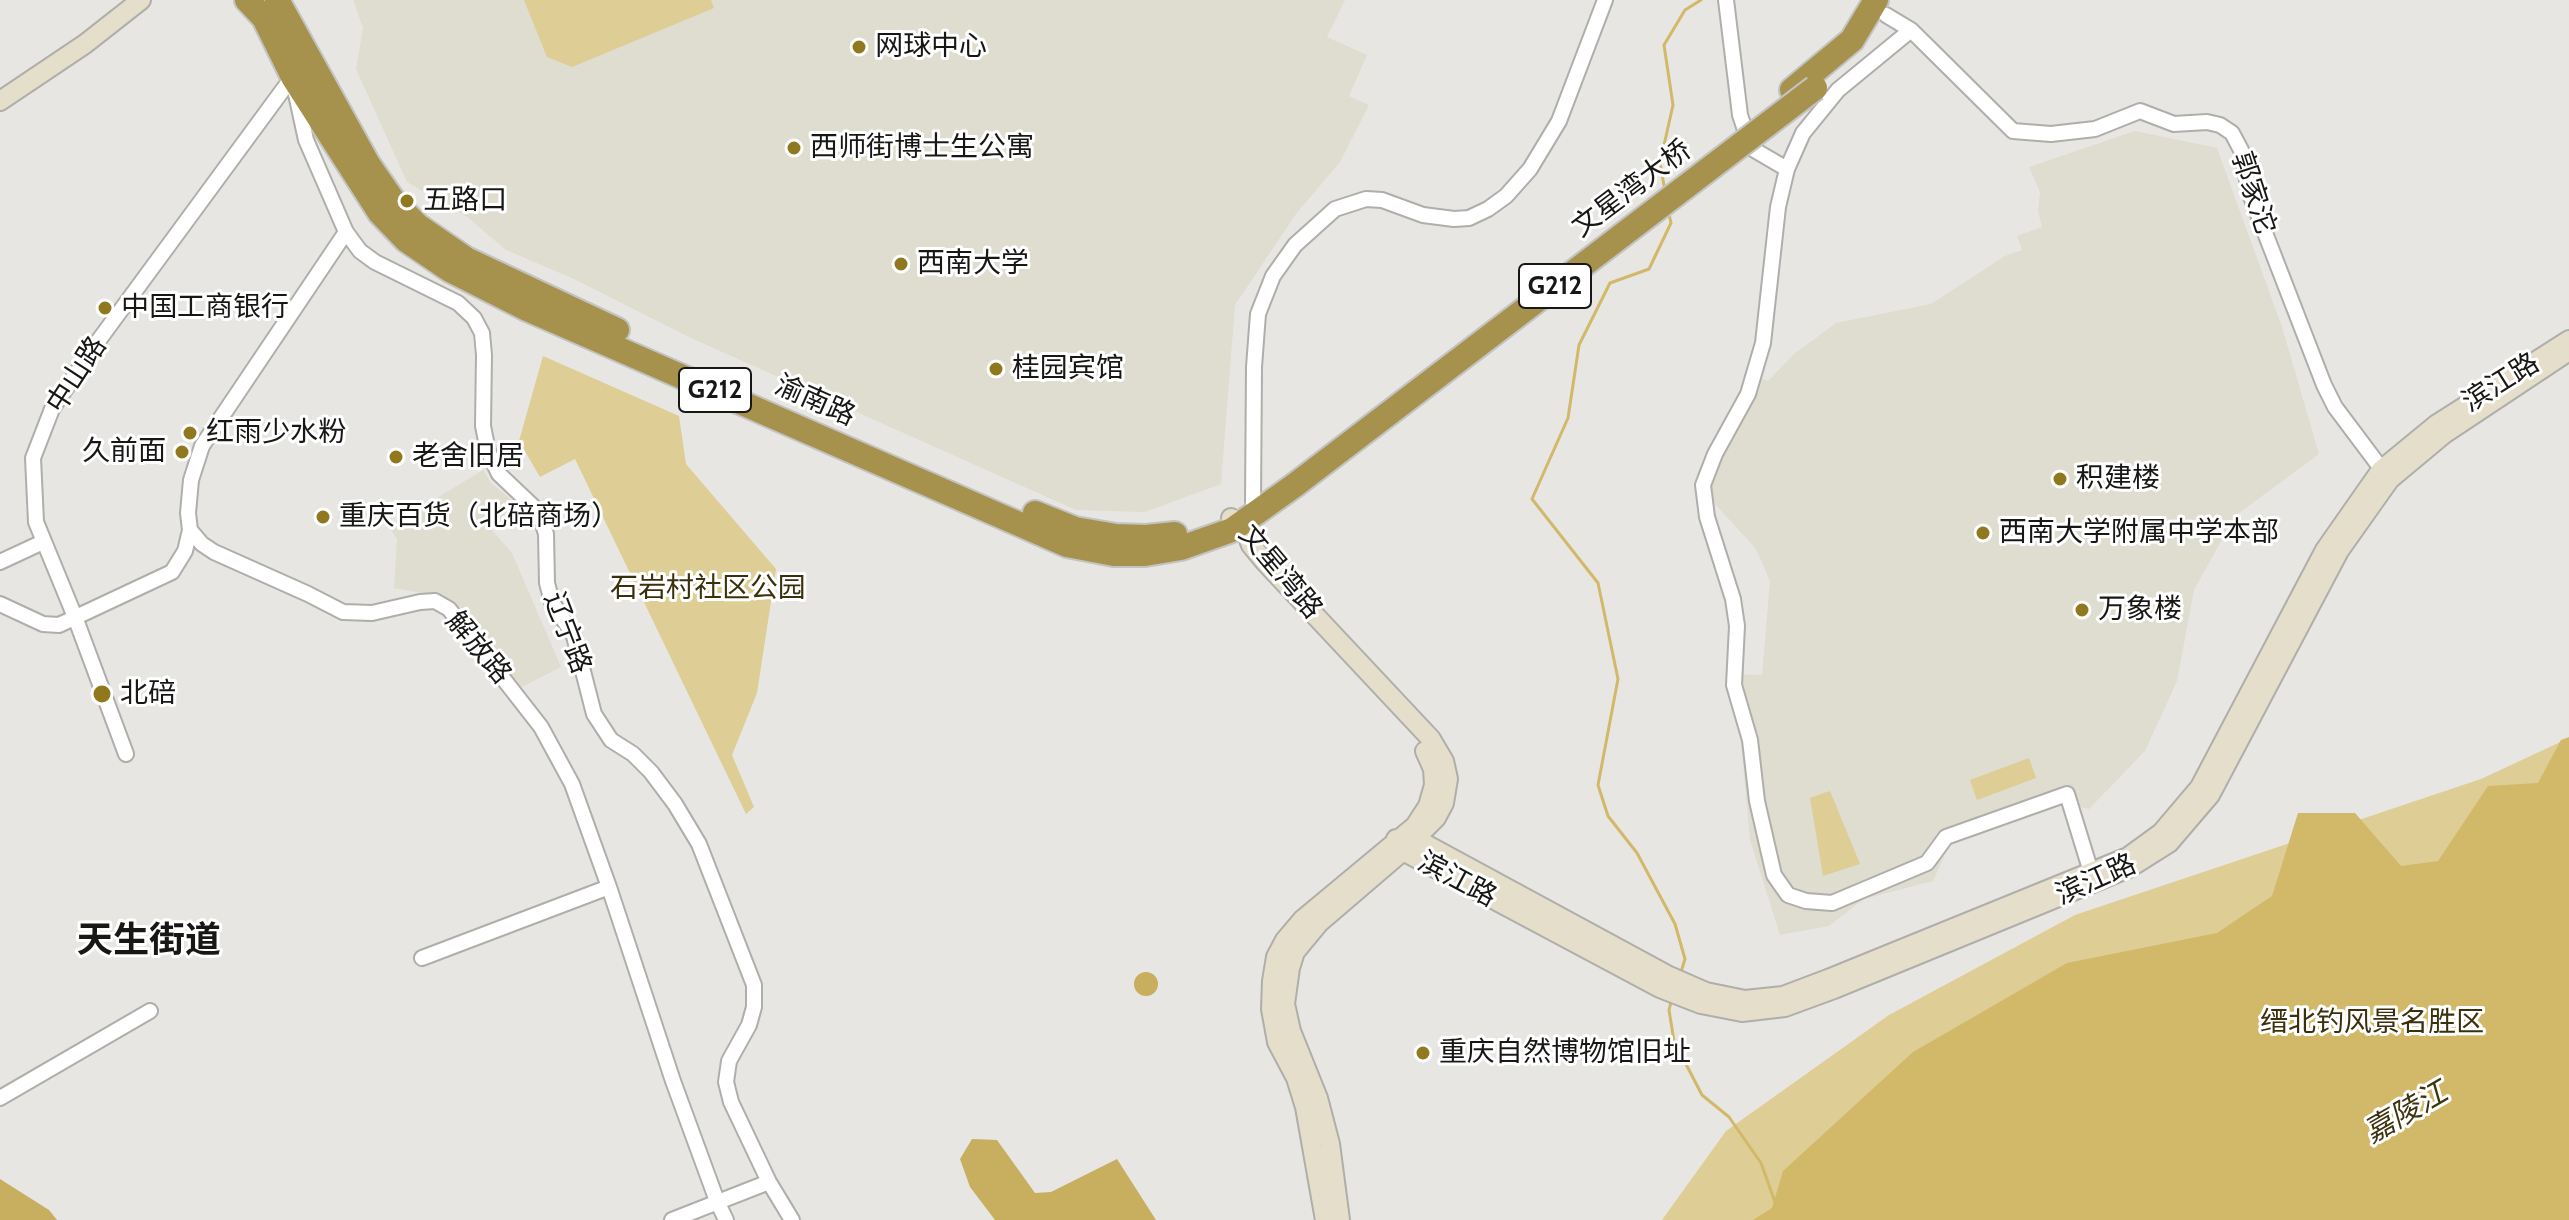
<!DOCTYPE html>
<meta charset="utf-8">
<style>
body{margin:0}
canvas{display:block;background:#e7e6e2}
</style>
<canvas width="2569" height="1220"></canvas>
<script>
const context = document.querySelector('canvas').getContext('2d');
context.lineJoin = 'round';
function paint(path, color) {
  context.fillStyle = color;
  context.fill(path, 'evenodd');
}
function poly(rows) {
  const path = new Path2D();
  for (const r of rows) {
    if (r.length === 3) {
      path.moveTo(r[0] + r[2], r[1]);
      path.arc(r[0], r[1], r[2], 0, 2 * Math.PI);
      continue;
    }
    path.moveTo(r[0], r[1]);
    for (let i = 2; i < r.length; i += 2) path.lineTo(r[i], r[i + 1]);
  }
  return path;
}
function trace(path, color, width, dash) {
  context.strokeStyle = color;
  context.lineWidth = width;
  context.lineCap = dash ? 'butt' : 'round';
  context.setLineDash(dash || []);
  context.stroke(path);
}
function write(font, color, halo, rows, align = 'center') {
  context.font = font + ' Cabin,"Noto Sans SC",sans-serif';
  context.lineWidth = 6;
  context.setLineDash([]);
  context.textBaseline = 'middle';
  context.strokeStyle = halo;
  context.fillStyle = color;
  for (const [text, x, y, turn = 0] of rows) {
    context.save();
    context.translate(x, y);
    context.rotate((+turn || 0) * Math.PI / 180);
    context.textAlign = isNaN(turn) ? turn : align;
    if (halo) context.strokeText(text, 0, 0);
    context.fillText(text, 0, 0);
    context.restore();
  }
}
const built = poly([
 [353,0,1345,0,1327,37,1367,55,1349,96,1369,105,1340,162,1296,214,1235,305,1221,484,1145,512,1076,510,691,338,572,278,506,250,466,216,407,182,356,69,363,28],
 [2135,131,2217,148,2282,327,2319,454,2235,516,2194,590,2177,681,2145,751,2089,809,2058,802,1951,841,1933,881,1864,899,1829,926,1780,935,1750,840,1735,674,1762,675,1770,581,1756,549,1707,495,1712,452,1754,375,1768,381,1794,354,1836,323,1931,304,2005,256,2022,250,2017,236,2042,227,2038,211,2040,192,2029,167],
 [483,470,491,483,518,505,491,529,512,553,561,667,516,690,463,609,429,594,394,588,397,539,389,527]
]);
const green = poly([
 [524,0,711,0,714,8,572,67,547,57],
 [543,356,679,416,686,464,776,569,757,693,732,755,754,807,746,814,575,459,540,477,519,441],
 [2569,738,2569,1220,1662,1220,1726,1131,1889,1015,2075,915,2481,779],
 [2029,758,2036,778,1977,800,1970,780],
 [1830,791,1860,864,1823,876,1810,798]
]);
const forest = poly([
 [1146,984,12],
 [972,1139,997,1140,1035,1193,1051,1192,1117,1159,1156,1220,995,1220,970,1187,960,1159],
 [0,1179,49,1210,57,1220,0,1220]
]);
const water = poly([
 [2569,737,2569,1220,1753,1220,1772,1208,1783,1171,1913,1052,2067,963,2217,933,2272,896,2298,813,2355,813,2401,866,2438,861,2488,786,2538,783,2561,740]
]);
const stream = poly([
 [1665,191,1660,163,1673,105,1664,45,1685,10,1701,0],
 [1669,214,1671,223,1649,269,1610,283,1579,345,1568,418,1532,499,1598,583,1618,679,1598,785,1608,816,1637,853,1675,924,1685,959,1681,972],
 [1672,998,1669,1010,1674,1041,1702,1095,1729,1117,1761,1163,1775,1202]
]);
const street = poly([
 [1726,0,1740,115,1751,148,1787,169],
 [1886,15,1911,30,2013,131,2051,134,2095,129,2140,111,2174,124,2207,122,2220,125,2232,133,2241,150,2250,194,2324,385,2335,407,2386,475],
 [1911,30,1838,90,1803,133,1787,169,1778,207,1763,343,1748,394,1715,454,1703,485,1707,517,1733,599,1737,626,1734,685,1750,740,1757,801,1774,875,1788,895,1806,901,1832,903,1927,863,1946,837,2067,794,2091,872],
 [296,94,306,140,346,232,360,251,375,262,458,303,474,318,482,333,484,355,483,426,488,451,499,474,539,512,546,534,547,583,552,602,574,636,594,714,611,740,633,754,651,772,675,804,699,844,754,985,754,1007,749,1025,729,1061,726,1082,731,1102,769,1182,792,1220],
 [346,232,202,446,191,480,188,513,190,530,202,544,214,552,308,594,343,612,372,613,420,602,435,601,449,609,541,727,572,784,609,887,673,1081,717,1201,726,1220],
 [1253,502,1254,367,1258,314,1273,276,1295,245,1335,209,1366,199,1382,200,1423,215,1454,219,1469,218,1488,209,1506,196,1530,169,1559,121,1605,0],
 [0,562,43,542],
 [0,604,43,624,59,625,172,572,185,551,190,530],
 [126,754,75,617,36,522,33,458,52,409,96,344,296,72],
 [422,958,609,887],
 [0,1098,150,1011],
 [672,1220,769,1182]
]);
const secondary = poly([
 [0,101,85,44,141,0],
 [2569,340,2437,424,2381,470,2325,550,2200,787,2161,833,2128,857,1828,979,1783,996,1745,1000,1706,992,1667,975,1416,839,1396,839,1403,851,1660,988,1701,1004,1742,1012,1785,1007,1834,989,2095,882,2131,867,2169,843,2210,795,2339,551,2390,479,2444,434,2569,351],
 [1231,518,1243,524,1251,545,1265,562,1431,739,1444,761,1448,779,1444,803,1436,818,1403,851,1319,923,1295,952,1290,968,1285,1004,1291,1031,1318,1098,1330,1144,1340,1220],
 [1325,1220,1305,1107,1296,1078,1277,1042,1271,1009,1272,981,1276,957,1285,940,1302,920,1415,826,1428,806,1434,785,1433,769,1425,751]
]);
const highway = poly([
 [247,0,264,18,293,77,380,213,406,240,450,270,527,309,1067,545,1114,554,1145,554,1181,548,1232,530,1295,485],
 [277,0,368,164,395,203,418,226,466,259,617,330],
 [1792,90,1852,40,1876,0],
 [1035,513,1075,529,1116,536,1146,537,1175,534]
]);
const highwayBridge = poly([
 [1295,485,1815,88]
]);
const markers = [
 [859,47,8,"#90781e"],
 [794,148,8,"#90781e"],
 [407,201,8,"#90781e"],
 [901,264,8,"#90781e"],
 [105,308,8,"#90781e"],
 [996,369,8,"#90781e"],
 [190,433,8,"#90781e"],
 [182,452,8,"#90781e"],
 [396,457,8,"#90781e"],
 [2060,479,8,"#90781e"],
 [323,517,8,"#90781e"],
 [1983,533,8,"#90781e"],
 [2082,610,8,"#90781e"],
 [102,694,10,"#90781e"],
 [1423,1053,8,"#90781e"]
];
const shields = [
 [1555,286,72],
 [715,390,72]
];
const shieldNames = [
 ["G212",1555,286],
 ["G212",715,390]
];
const poiNames = [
 ["网球中心",875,47],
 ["西师街博士生公寓",810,148],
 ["五路口",423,201],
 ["西南大学",917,264],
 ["中国工商银行",121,308],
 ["桂园宾馆",1012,369],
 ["红雨少水粉",206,433],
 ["久前面",166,452,"right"],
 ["老舍旧居",412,457],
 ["积建楼",2076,479],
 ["重庆百货（北碚商场）",339,517],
 ["西南大学附属中学本部",1999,533],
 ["万象楼",2098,610],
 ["北碚",120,694],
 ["重庆自然博物馆旧址",1439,1053]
];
const streetNames = [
 ["文星湾大桥",1632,189,-37],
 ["郭家沱",2253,193,72],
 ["中山路",77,375,-57],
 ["滨江路",2501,383,-32],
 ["渝南路",815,401,24],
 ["文星湾路",1280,572,50],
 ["辽宁路",567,633,69],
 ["解放路",478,648,50],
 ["滨江路",1457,880,28],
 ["滨江路",2096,880,-24]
];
const parkNames = [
 ["石岩村社区公园",708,589],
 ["缙北钓风景名胜区",2372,1023]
];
const waterNames = [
 ["嘉陵江",2406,1113,-30]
];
const districtNames = [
 ["天生街道",149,941]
];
paint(built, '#dfdcd0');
paint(green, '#decd95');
paint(forest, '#c7af5f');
paint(water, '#d2b969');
trace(stream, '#d2b969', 3);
trace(street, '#afaeab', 18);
trace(secondary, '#afaeab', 22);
trace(highway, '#c3c3c2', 28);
trace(street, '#fff', 14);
trace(secondary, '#e5deca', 18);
trace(highway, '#a7924d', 24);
trace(highwayBridge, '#c3c3c2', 28, []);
trace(highwayBridge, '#a7924d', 24);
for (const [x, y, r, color] of markers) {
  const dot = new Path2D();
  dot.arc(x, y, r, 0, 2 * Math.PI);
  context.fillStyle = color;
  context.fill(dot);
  trace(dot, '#fff', 3);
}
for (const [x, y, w] of shields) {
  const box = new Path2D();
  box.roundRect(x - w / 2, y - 22, w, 44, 6);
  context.fillStyle = '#fff';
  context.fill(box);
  trace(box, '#171716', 2);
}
write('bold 26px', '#171716', null, shieldNames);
write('28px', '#171716', '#fff', poiNames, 'left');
write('28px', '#171716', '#fff', streetNames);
write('28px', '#3a300c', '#fff', parkNames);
write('italic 30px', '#3d330f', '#fff', waterNames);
write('bold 36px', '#171716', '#fff', districtNames);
</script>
